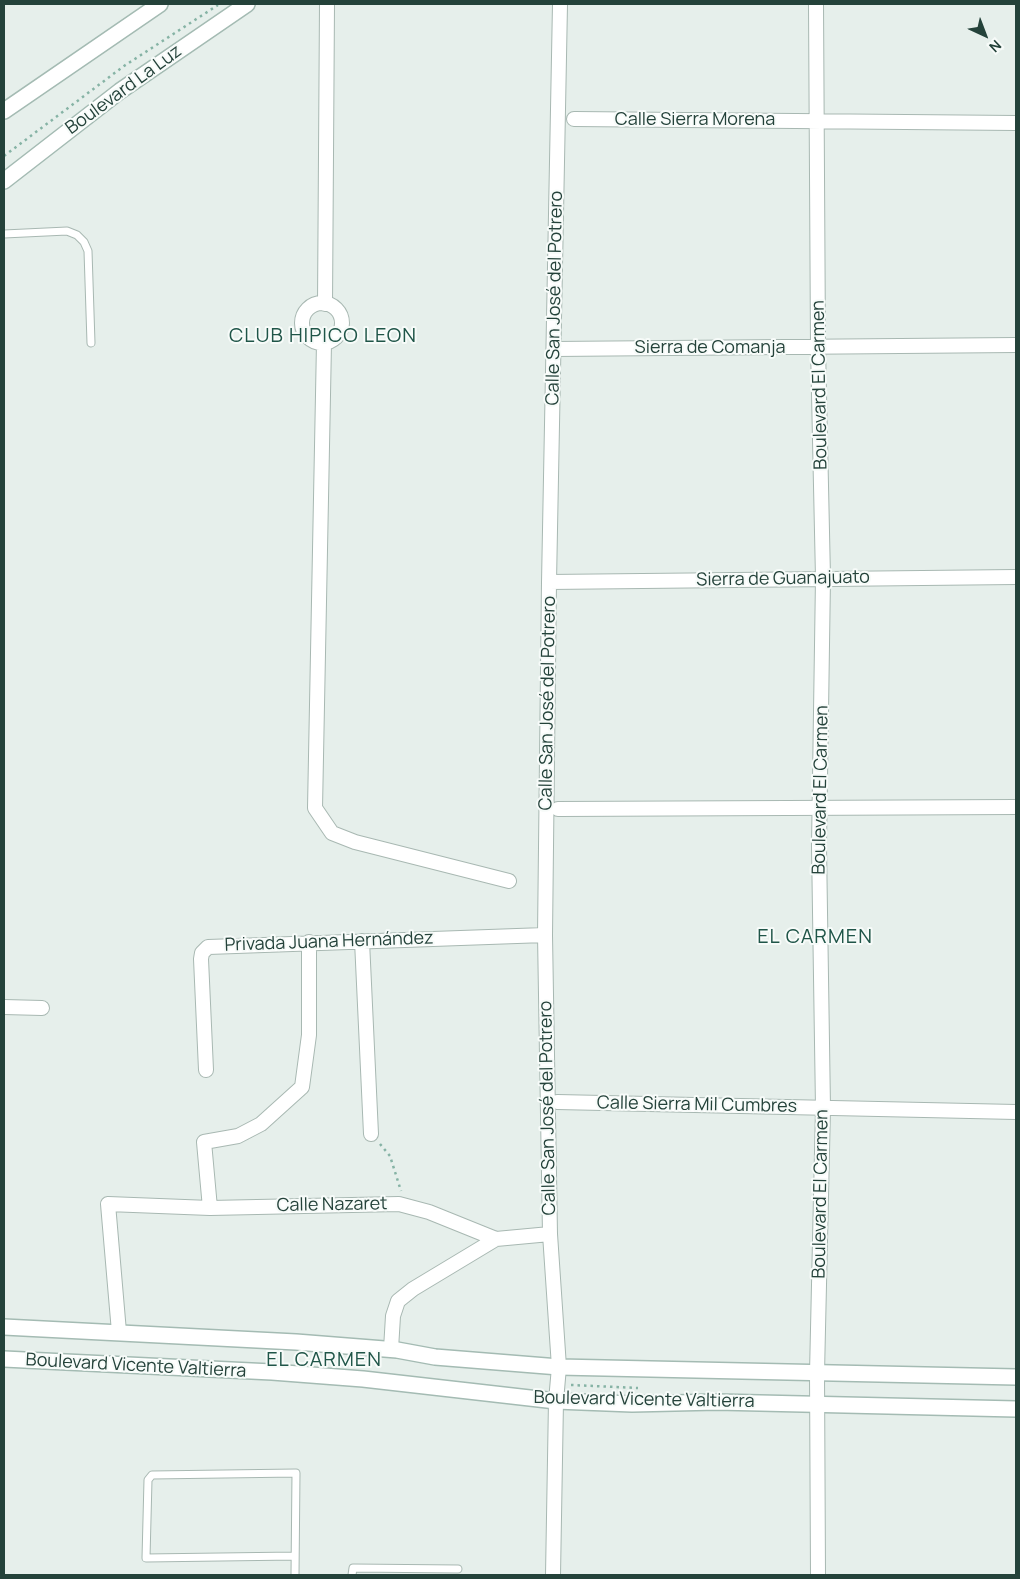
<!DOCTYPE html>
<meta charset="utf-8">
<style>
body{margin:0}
#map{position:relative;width:1020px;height:1579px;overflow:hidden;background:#e6efeb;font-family:Manrope,sans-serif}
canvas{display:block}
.frame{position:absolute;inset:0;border:5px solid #24423a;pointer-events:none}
.north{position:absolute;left:960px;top:10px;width:50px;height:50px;-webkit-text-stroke:4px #f7fbf9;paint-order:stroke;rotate:137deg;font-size:14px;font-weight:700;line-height:20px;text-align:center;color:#24423a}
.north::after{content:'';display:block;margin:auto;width:18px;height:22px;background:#24423a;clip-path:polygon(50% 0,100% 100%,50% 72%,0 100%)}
</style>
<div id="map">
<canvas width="1020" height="1579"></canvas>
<div class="frame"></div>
<div class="north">N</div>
</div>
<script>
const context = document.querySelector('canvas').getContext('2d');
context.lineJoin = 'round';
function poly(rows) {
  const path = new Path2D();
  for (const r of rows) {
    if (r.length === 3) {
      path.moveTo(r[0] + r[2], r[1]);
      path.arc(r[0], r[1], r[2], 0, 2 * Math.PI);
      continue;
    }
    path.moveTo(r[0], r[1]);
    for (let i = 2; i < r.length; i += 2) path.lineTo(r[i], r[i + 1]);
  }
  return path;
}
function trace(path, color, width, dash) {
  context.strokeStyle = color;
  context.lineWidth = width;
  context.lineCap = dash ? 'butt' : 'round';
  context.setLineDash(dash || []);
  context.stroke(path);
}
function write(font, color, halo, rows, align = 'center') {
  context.font = font + ' Manrope,sans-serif';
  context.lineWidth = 4;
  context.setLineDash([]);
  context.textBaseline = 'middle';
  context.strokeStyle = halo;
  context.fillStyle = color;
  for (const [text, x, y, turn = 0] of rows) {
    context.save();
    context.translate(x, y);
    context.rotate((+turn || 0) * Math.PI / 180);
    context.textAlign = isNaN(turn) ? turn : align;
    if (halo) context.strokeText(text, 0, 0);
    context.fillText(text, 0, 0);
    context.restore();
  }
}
const path = poly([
 [4,156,124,66,218,5],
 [380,1144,390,1156,401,1191],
 [571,1385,638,1388]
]);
const service = poly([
 [4,234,67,231,77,235,84,242,88,251,91,343],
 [295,1575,296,1473,152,1475,148,1480,146,1558,295,1556],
 [352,1575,353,1568,458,1569]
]);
const minor = poly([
 [816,4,818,347,823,578,819,846,823,1108,817,1373,818,1575],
 [574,119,1016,123],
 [322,323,20],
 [325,304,327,4],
 [324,343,315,808,332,833,355,842,509,881],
 [554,349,1016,345],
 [549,582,1016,577],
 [558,809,1016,807],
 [362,941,371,1134],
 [4,1007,42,1008],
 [206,1070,201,959,202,953,208,947,545,935],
 [557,1102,1016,1112],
 [210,1208,204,1142,238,1136,261,1124,302,1087,309,1035,309,942],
 [119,1332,108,1204,210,1208,399,1204,429,1212,496,1239,550,1234],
 [391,1349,393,1316,398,1301,413,1289,496,1239],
 [553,1575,556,1401,559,1367,550,1234,545,935,549,582,560,4]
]);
const secondary = poly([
 [4,111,160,4],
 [4,181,120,91,247,4],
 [4,1327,296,1342,397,1350,435,1357,559,1367,1016,1377],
 [4,1359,272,1372,363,1379,556,1401,632,1404,717,1402,1016,1409]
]);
const streetNames = [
 ["Boulevard La Luz",124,90,-36],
 ["Calle Sierra Morena",695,120],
 ["Calle San José del Potrero",555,298,-89],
 ["Sierra de Comanja",710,348],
 ["Boulevard El Carmen",820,385,-91],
 ["Sierra de Guanajuato",783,579,-1],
 ["Calle San José del Potrero",548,703,-89],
 ["Boulevard El Carmen",821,790,-89],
 ["Privada Juana Hernández",329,942,-2],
 ["Calle Sierra Mil Cumbres",697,1105,1],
 ["Calle San José del Potrero",548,1108,-91],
 ["Boulevard El Carmen",821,1194,-89],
 ["Calle Nazaret",332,1205,-1],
 ["Boulevard Vicente Valtierra",136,1366,3],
 ["Boulevard Vicente Valtierra",644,1400,1]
];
const quarterNames = [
 ["CLUB HIPICO LEON",323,336],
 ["EL CARMEN",815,937],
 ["EL CARMEN",324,1360]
];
trace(service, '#a8b8b2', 9);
trace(minor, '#a8b8b2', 16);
trace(secondary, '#a4bbb3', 18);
trace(path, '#86b3a5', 2.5, [2.5, 4]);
trace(service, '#fff', 7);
trace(minor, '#fff', 14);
trace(secondary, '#fff', 15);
write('18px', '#24423a', '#f7fbf9', streetNames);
context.letterSpacing = '1px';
write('20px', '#1f5548', '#f7fbf9', quarterNames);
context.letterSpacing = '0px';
</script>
